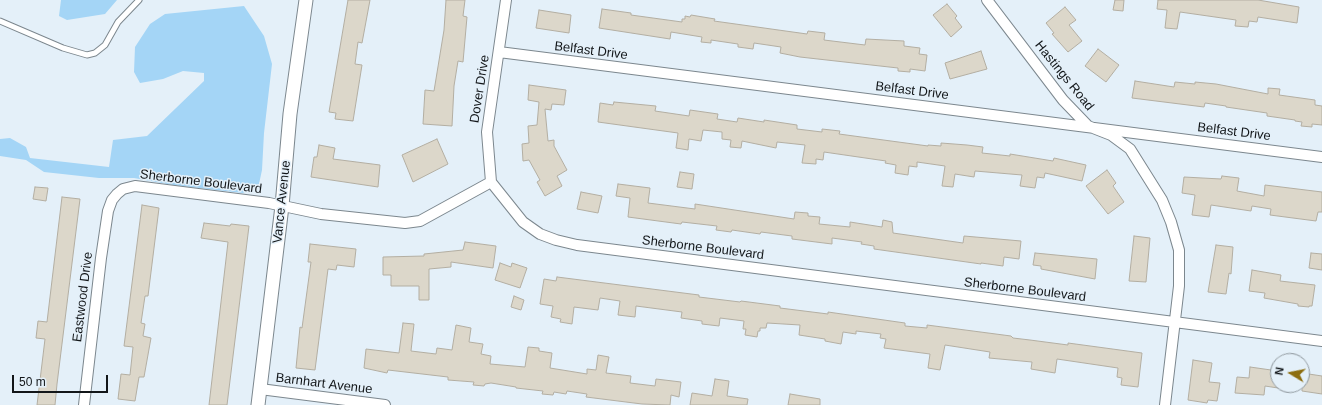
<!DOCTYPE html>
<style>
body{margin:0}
#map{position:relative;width:1322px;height:405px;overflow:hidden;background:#e4f0f9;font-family:Helvetica,sans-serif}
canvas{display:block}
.north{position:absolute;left:1270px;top:353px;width:40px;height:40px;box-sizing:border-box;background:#e4f0f9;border:1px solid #90999f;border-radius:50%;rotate:280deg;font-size:11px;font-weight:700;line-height:16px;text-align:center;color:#121619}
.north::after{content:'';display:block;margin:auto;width:14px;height:18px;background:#8d6e11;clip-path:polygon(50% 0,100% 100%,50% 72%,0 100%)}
.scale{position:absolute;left:12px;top:375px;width:96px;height:18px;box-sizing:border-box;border:2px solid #121619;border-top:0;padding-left:5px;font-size:12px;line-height:14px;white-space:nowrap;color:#121619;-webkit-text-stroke:3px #e4f0f9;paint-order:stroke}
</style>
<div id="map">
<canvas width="1322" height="405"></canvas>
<div class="north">N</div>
<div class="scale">50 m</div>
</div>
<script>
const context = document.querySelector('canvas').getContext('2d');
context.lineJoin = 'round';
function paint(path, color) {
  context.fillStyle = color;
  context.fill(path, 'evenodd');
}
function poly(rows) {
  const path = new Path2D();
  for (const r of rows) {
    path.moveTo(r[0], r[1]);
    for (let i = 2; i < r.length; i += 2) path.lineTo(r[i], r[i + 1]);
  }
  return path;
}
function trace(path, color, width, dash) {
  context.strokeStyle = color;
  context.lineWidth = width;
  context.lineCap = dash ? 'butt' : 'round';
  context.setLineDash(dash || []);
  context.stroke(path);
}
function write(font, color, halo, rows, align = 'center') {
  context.font = font + ' Helvetica,sans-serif';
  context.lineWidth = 3;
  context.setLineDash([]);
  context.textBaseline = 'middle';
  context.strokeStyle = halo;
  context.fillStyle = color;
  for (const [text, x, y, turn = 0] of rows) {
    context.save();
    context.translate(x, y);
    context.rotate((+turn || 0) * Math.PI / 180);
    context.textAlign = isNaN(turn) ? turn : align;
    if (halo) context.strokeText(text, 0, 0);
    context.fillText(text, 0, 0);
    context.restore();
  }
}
const green = poly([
 [61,0,117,0,105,14,67,20,59,16],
 [244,6,264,36,272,64,264,133,262,170,259,184,243,193,173,185,134,178,99,178,44,172,26,160,0,156,0,139,10,138,26,147,30,158,109,167,113,140,147,136,204,81,204,73,183,71,163,79,140,83,134,72,135,47,150,24,165,14]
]);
const building = poly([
 [348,0,370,0,362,43,358,42,355,64,362,65,353,121,335,119,336,113,329,112,348,0],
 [446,0,465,0,463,16,467,17,463,62,458,61,454,86,452,126,423,124,425,90,434,91,444,30,446,0],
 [1115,0,1124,0,1123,11,1113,10,1115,0],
 [1158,0,1258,0,1299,7,1297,23,1258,17,1257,22,1249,21,1248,27,1235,26,1236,20,1180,12,1177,29,1165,28,1167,10,1157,9,1158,0],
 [947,4,957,16,955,18,962,27,951,37,933,15,947,4],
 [1065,7,1076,20,1069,25,1082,41,1068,52,1052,34,1054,33,1046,23,1065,7],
 [602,9,631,13,631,15,682,22,682,19,685,19,685,16,690,17,691,15,715,19,714,21,807,34,808,31,825,33,824,40,865,45,866,39,904,41,904,46,920,48,919,54,927,55,925,71,910,69,910,72,898,71,898,68,800,57,780,53,781,47,754,43,753,49,738,47,738,44,711,40,711,43,701,42,702,37,671,32,670,39,599,28,602,9],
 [539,10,571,15,569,33,536,28,539,10],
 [1098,49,1119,65,1106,82,1085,66,1098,49],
 [981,51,987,69,950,79,945,63,981,51],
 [1135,81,1174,87,1175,82,1195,84,1195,82,1216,84,1268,94,1268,88,1280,89,1279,95,1315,100,1315,105,1322,106,1322,125,1312,124,1312,127,1301,126,1302,122,1295,121,1295,120,1267,116,1267,113,1226,107,1226,106,1205,103,1204,107,1132,98,1135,81],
 [529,85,566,90,564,105,552,104,551,110,545,109,548,141,554,140,554,146,567,170,557,176,562,186,545,196,537,182,540,180,529,160,523,161,522,144,529,143,528,126,537,125,539,102,528,100,529,85],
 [614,102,656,106,655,111,689,116,690,110,718,114,717,119,737,122,738,118,764,122,764,120,797,125,797,129,822,132,822,129,840,131,839,134,928,146,928,145,941,146,941,143,967,145,983,147,982,153,1010,156,1010,154,1053,161,1054,158,1086,165,1082,181,1045,173,1044,178,1037,177,1035,188,1020,186,1022,175,975,171,974,177,955,174,953,187,942,186,945,166,917,162,917,167,909,166,908,175,895,173,896,165,885,163,886,161,824,152,823,160,816,159,816,164,802,163,805,145,777,142,776,148,742,141,741,148,730,147,731,140,722,139,722,132,703,130,701,141,689,139,688,150,676,148,678,133,598,122,600,103,613,105,614,102],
 [437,139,448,164,413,182,402,155,437,139],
 [319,145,335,148,333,159,380,165,378,187,311,177,314,157,317,157,319,145],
 [1107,170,1116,183,1113,186,1124,202,1108,214,1086,186,1107,170],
 [680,172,694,174,692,189,677,187,680,172],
 [1222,176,1239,178,1237,191,1264,196,1265,185,1322,192,1322,212,1318,212,1316,221,1270,215,1271,209,1252,206,1251,211,1211,205,1209,217,1192,215,1195,195,1182,193,1184,177,1221,179,1222,176],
 [618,184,650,188,648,203,695,209,695,204,794,219,795,212,808,213,808,216,820,217,819,224,850,227,850,222,882,227,883,220,892,222,893,233,963,243,964,236,1021,241,1019,259,1004,257,1003,266,981,263,981,264,874,249,874,246,861,244,862,242,832,238,832,244,792,239,792,236,761,232,760,234,732,230,731,232,716,230,717,226,682,222,681,224,628,217,630,198,616,196,618,184],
 [35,187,48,188,46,201,33,199,35,187],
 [581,192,602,196,598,213,577,209,581,192],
 [62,197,80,199,57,384,55,405,37,405,45,339,36,338,38,321,47,322,62,197],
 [142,205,159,208,148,296,145,296,141,323,145,324,143,336,151,338,144,377,139,377,135,401,118,399,121,374,130,375,133,347,124,346,142,205],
 [204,223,230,226,231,224,249,226,227,405,209,405,228,242,201,238,204,223],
 [1134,236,1150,238,1146,282,1129,281,1134,236],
 [465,242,496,246,493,268,451,262,451,267,429,269,429,300,419,300,419,286,391,286,391,275,383,275,383,257,424,256,424,254,463,250,465,242],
 [310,244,356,249,354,267,337,265,336,270,328,269,315,370,296,368,300,327,302,328,311,262,308,262,310,244],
 [1216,245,1233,247,1231,274,1229,273,1226,294,1208,292,1216,245],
 [1035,253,1097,259,1095,279,1041,269,1041,266,1033,265,1035,253],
 [1311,253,1322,254,1322,270,1309,268,1311,253],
 [500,263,511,267,512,263,527,268,520,288,495,280,500,263],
 [1252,270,1281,275,1280,281,1315,285,1312,306,1309,306,1309,307,1298,306,1298,304,1264,298,1265,293,1249,291,1252,270],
 [557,277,699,295,699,297,740,302,741,301,780,306,780,308,828,314,828,312,905,323,905,326,927,328,927,325,1011,336,1013,338,1030,340,1068,345,1068,343,1142,353,1138,387,1121,385,1122,378,1117,377,1118,368,1057,359,1055,373,1031,369,1032,362,989,358,990,352,945,345,940,370,928,368,930,354,884,348,886,339,880,338,881,334,856,331,856,334,843,332,841,344,825,341,825,339,799,335,800,325,767,323,766,328,760,328,760,331,758,331,757,337,745,335,746,329,743,329,744,321,720,318,719,326,702,324,702,321,681,318,682,312,636,306,635,317,618,315,620,301,600,298,598,310,574,307,572,324,560,322,561,319,551,317,553,306,540,304,544,279,556,281,557,277],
 [514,296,524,300,521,310,511,307,514,296],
 [403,323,414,324,411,351,436,354,437,348,452,350,456,325,471,328,469,342,483,344,481,354,491,356,490,364,525,367,528,347,539,348,539,351,552,353,550,368,587,374,587,369,596,370,598,355,609,357,606,373,631,376,630,383,655,386,656,379,681,382,679,397,671,395,670,405,642,404,586,397,587,394,567,391,566,394,554,392,553,395,542,394,543,391,516,388,516,387,491,383,485,384,484,386,473,385,474,382,448,380,448,377,388,370,387,373,364,368,366,349,399,353,403,323],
 [1193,360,1212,363,1209,382,1220,383,1217,401,1208,400,1207,403,1188,400,1193,360],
 [1250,367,1278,371,1278,388,1265,386,1264,395,1235,393,1237,377,1249,378,1250,367],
 [1302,373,1322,376,1322,394,1302,391,1302,373],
 [715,379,729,381,727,396,748,399,747,405,690,405,692,393,712,396,715,379],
 [790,394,820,399,820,405,788,405,790,394]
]);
const service = poly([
 [0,21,63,48,87,55,95,53,105,45,118,22,139,0]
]);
const minor = poly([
 [987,0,1063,100,1088,126,1111,135,1130,149,1162,200,1171,222,1179,250,1179,286,1165,405],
 [499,52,1322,157],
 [491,182,487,132,506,0],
 [260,389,385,405],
 [84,405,101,258,108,211,112,200,117,194,123,189,135,186,269,203,321,214,405,223,420,221,491,182,523,222,540,234,556,240,577,245,1322,341]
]);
const tertiary = poly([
 [258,405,282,206,290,114,306,0]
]);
const streetNames = [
 ["Belfast Drive",591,51,7],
 ["Hastings Road",1064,76,51],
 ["Dover Drive",480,89,-81],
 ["Belfast Drive",912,91,7],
 ["Belfast Drive",1234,132,7],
 ["Sherborne Boulevard",201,182,7],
 ["Vance Avenue",282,202,-84],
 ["Sherborne Boulevard",703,248,7],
 ["Sherborne Boulevard",1025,290,7],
 ["Eastwood Drive",83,297,-83],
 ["Barnhart Avenue",324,384,7]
];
paint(green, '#a4d5f6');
paint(building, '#dcd7ca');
trace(building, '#b3aea2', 1);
trace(service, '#7c878e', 7);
trace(minor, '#7c878e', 12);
trace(tertiary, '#7c878e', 15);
trace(service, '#fff', 5);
trace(minor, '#fff', 10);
trace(tertiary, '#fff', 13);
write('13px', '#121619', '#e4f0f9', streetNames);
</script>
